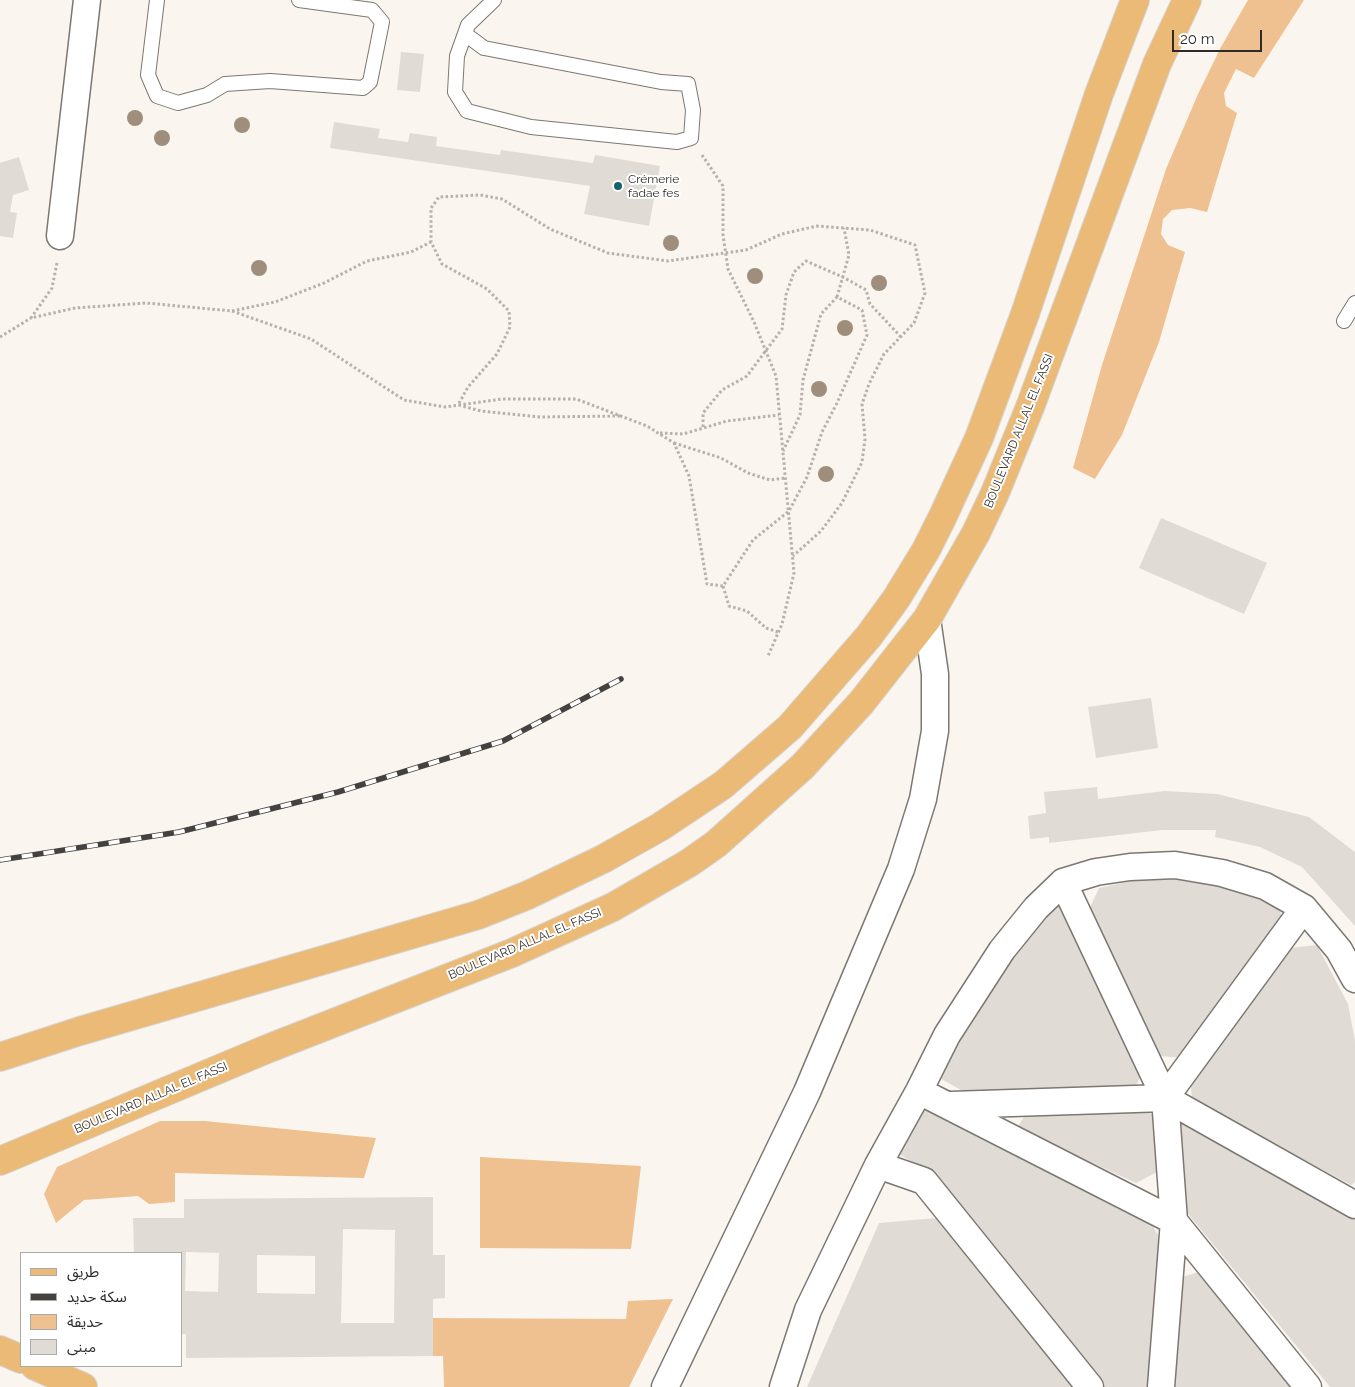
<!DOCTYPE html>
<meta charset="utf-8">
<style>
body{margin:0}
#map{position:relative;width:1355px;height:1387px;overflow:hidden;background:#fbf5ef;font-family:Raleway,"Noto Sans Arabic",sans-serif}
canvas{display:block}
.legend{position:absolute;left:20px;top:1252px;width:162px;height:115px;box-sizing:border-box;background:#fff;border:1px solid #abaaa9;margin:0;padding:6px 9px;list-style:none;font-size:15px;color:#2d2b29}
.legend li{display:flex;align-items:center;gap:10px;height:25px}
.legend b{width:25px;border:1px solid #abaaa9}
.scale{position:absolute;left:1172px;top:30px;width:90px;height:22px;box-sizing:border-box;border:2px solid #2d2b29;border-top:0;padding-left:6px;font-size:15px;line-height:18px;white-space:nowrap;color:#2d2b29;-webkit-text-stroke:4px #fff;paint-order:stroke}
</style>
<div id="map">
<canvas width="1355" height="1387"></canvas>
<ul class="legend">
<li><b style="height:6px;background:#eaba76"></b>طريق</li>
<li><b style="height:6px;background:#44413f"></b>سكة حديد</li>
<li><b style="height:14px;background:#f0c190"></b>حديقة</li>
<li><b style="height:14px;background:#e0dbd5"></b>مبنى</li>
</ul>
<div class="scale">20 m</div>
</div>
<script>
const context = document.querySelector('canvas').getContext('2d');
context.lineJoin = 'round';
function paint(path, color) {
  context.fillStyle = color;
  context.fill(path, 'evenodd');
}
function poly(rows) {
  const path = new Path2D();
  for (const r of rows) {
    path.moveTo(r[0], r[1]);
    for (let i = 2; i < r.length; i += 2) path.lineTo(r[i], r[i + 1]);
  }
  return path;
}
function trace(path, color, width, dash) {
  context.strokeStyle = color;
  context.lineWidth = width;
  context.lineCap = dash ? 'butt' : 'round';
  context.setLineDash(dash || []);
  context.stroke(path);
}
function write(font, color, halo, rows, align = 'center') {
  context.font = font + ' Raleway,sans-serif';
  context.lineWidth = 4;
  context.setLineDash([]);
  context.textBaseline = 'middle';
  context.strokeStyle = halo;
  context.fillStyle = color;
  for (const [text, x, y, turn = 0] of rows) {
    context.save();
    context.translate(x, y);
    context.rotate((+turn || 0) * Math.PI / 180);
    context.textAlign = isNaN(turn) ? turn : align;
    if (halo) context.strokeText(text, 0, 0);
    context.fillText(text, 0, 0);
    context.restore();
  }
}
const green = poly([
 [1248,0,1304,0,1254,78,1236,69,1224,93,1226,106,1237,113,1207,212,1190,208,1172,210,1163,219,1161,234,1168,245,1185,252,1159,342,1122,435,1095,479,1073,468,1102,365,1166,169,1198,94,1221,47],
 [160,1121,205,1121,376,1138,364,1178,175,1173,175,1202,149,1204,138,1196,84,1200,56,1223,44,1194,57,1167],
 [480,1157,641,1166,631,1249,480,1248],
 [673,1299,629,1387,444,1387,443,1356,433,1356,433,1318,626,1319,628,1301]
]);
const building = poly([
 [401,52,424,54,420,92,397,90],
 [334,122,380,129,378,138,408,142,410,133,437,137,436,146,500,155,501,150,593,163,595,155,660,166,649,226,584,214,590,186,330,148],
 [19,157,29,190,13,195,10,212,17,213,13,238,0,236,0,163],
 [1161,518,1267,563,1244,614,1139,568],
 [1151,698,1158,748,1096,758,1088,707],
 [1097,787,1098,799,1165,791,1217,794,1309,817,1355,852,1355,926,1302,867,1260,847,1215,837,1216,830,1162,830,1049,843,1049,837,1030,839,1028,816,1046,813,1044,792],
 [1155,876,1232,886,1280,910,1283,925,1184,1058,1160,1056,1089,910,1099,888],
 [1059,904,1143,1071,1133,1092,979,1100,936,1076,977,994],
 [1317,945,1348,1004,1355,1041,1355,1182,1351,1185,1192,1099,1190,1076,1290,948],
 [928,1104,1149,1220,1166,1248,1150,1387,1103,1387,932,1174,899,1154],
 [1134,1106,1160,1118,1161,1170,1136,1183,1017,1128,1029,1109],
 [1185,1115,1355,1213,1355,1387,1330,1387,1180,1204,1174,1120],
 [433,1197,433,1255,445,1255,445,1298,433,1299,433,1356,186,1358,186,1334,181,1334,181,1253,134,1253,133,1218,184,1218,184,1199],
 [343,1229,395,1230,394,1323,341,1323],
 [186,1252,219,1253,218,1292,185,1291],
 [257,1255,315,1256,315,1294,257,1293],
 [937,1218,1076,1387,807,1387,879,1223],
 [1199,1272,1291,1387,1171,1387,1179,1278]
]);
const path = poly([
 [702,155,723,186,723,235,728,269,754,322,776,376,794,573,782,624,768,656],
 [57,263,52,288,31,318,75,308,146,303,232,311,311,339,404,400,445,407,502,399,576,399,647,426,674,443,689,476,707,584,723,586],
 [837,297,849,255,844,228],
 [232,311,275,302,324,283,367,261,411,252,431,242],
 [0,337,31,318],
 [620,416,540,417,481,411,458,405,468,387,497,354,510,327,509,311,487,289,442,264,431,242,431,208,439,197,480,195,502,199,550,229,608,253,668,261,746,250,782,234,817,226,870,230,915,245,925,293,914,323,884,354,869,384,862,404,865,439,862,462,842,503,821,531,793,556],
 [703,427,703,413,722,390,747,376,782,329,786,295,794,272,806,261,843,277,866,290,870,304,901,337],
 [660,433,683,434,727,421,779,415],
 [674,443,721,458,748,473,770,480,785,478],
 [778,632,766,628,747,611,729,606,723,586,753,540,789,511,807,477,822,432,837,403,867,335,862,310,837,297,821,314,803,380,800,415,783,451]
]);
const service = poly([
 [157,0,148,75,157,96,178,103,207,95,225,84,270,81,363,88,370,82,382,22,372,10,299,0],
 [465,34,484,48,661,82,688,84,693,110,691,138,677,142,531,127,467,111,455,92,457,56,468,25,494,0],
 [1344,321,1355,303]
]);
const minor = poly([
 [60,236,87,0],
 [1063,882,1165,1098,1355,1205],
 [919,1091,1174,1221,1308,1387],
 [951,1105,1165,1098],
 [878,1165,924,1181,1090,1387],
 [665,1387,807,1092,901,869,923,799,935,731,935,674,927,619],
 [783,1387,808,1310,878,1165,919,1091,947,1035,1002,950,1036,908,1063,882,1096,872,1130,867,1175,865,1222,873,1265,886,1304,908,1339,950,1355,979],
 [1161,1387,1174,1221,1165,1098,1304,908]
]);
const primary = poly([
 [0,1057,80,1031,478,915,528,895,603,859,660,827,723,785,790,727,869,636,896,599,926,550,943,516,979,438,1025,314,1099,94,1135,0],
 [0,1161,267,1049,512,953,613,907,689,863,716,844,802,767,861,703,927,619,976,533,995,493,1030,407,1157,64,1187,0],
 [0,1350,21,1359],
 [35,1366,83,1387]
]);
const rail = poly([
 [0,860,179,832,338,792,503,741,621,679]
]);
const trees = [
 [135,118],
 [242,125],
 [162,138],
 [671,243],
 [259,268],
 [755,276],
 [879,283],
 [845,328],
 [819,389],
 [826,474]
];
const markers = [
 [618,186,5,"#185f70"]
];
const poiNames = [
 ["Crémerie",628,179],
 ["fadae fes",628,193]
];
const streetNames = [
 ["BOULEVARD ALLAL EL FASSI",1019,431,-68],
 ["BOULEVARD ALLAL EL FASSI",525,944,-23],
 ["BOULEVARD ALLAL EL FASSI",151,1098,-23]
];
paint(green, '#f0c190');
paint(building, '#e0dbd5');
trace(service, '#7d7772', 16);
trace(minor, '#7d7772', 29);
trace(primary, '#d5d5d4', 30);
trace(path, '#b6b1ad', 3, [2.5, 2.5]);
trace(service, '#fff', 14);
trace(minor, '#fff', 26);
trace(primary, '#eaba76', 28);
trace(rail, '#44413f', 5.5);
trace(rail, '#fff', 4, [11]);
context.fillStyle = '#9f8e7b';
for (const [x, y] of trees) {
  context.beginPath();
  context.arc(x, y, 8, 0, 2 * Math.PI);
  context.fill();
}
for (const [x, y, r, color] of markers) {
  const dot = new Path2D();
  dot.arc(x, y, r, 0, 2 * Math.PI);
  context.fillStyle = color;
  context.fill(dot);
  trace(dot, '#fff', 2);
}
write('12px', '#2d2b29', '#fff', poiNames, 'left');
write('12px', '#2d2b29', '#fff', streetNames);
</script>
